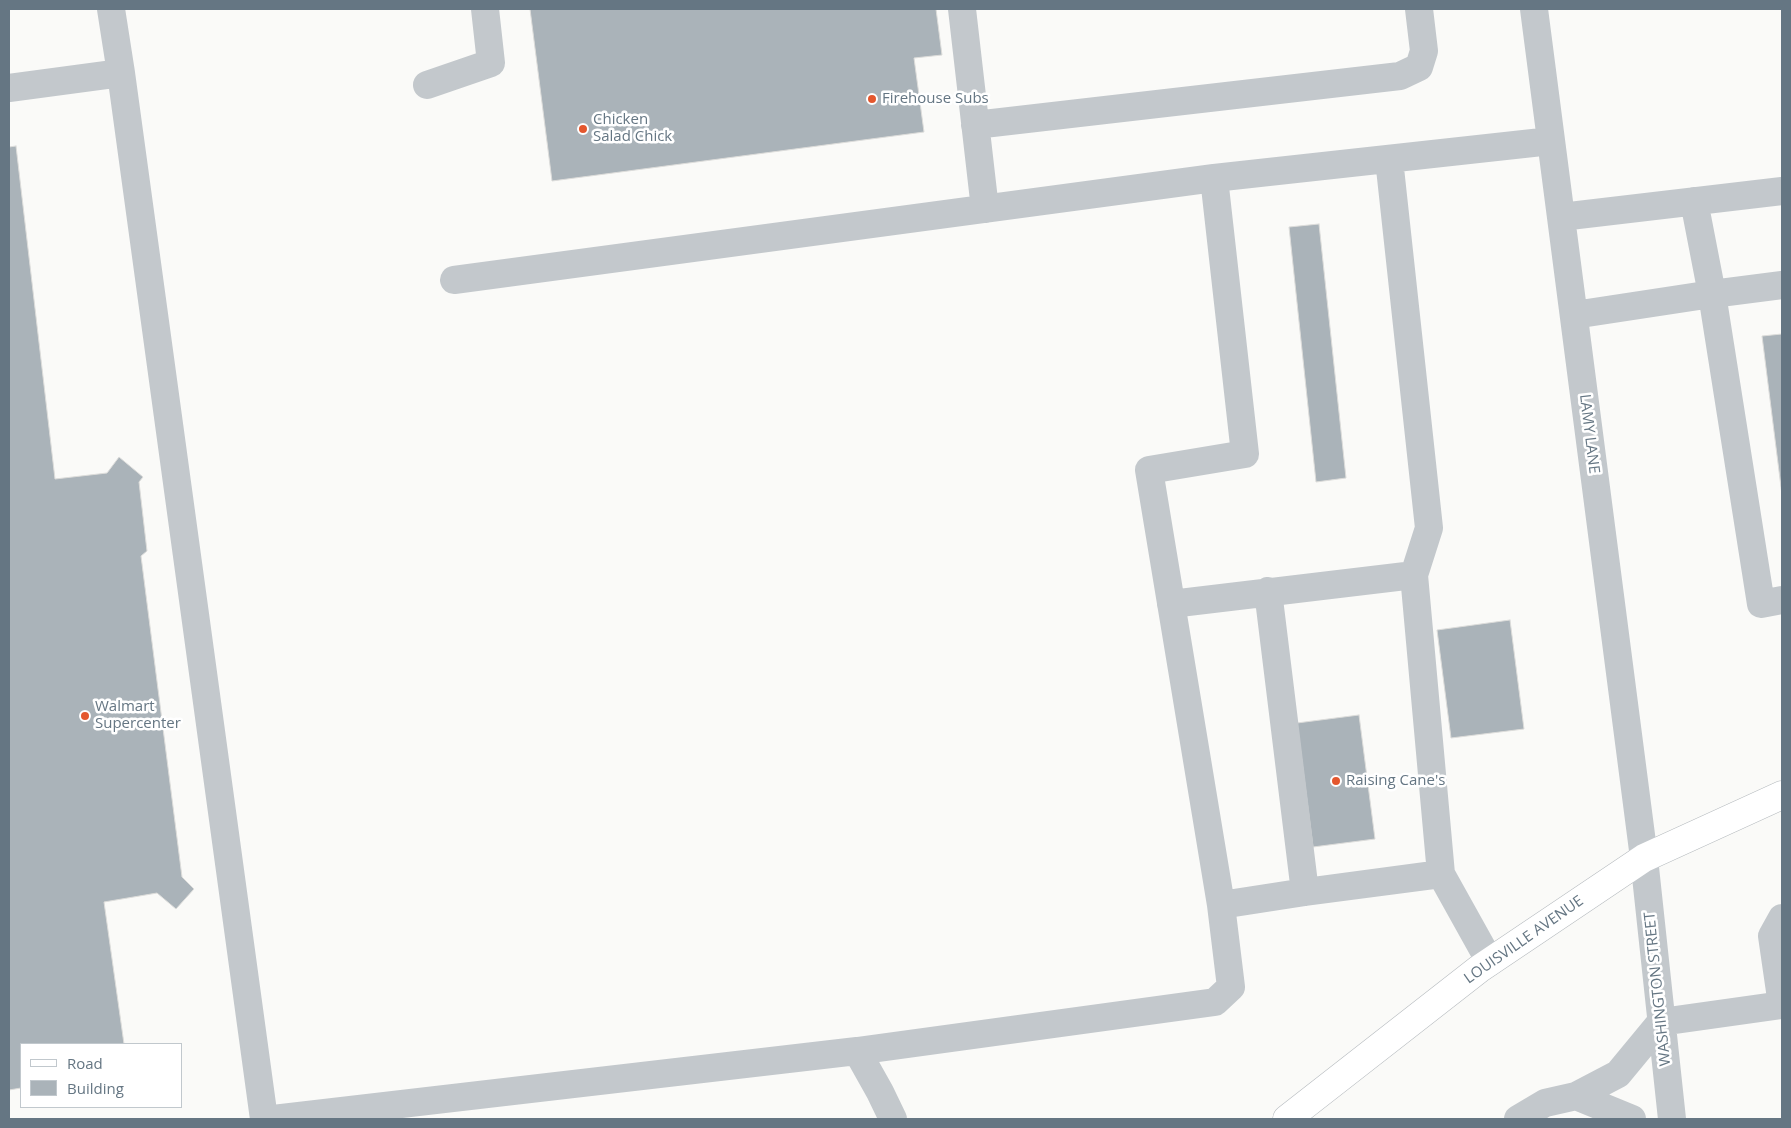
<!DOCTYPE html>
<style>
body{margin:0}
#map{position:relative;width:1791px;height:1128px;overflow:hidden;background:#fafaf8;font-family:"Open Sans",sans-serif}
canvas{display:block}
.frame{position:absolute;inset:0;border:10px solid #657683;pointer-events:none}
.legend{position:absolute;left:20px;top:1043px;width:162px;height:65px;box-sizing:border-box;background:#fff;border:1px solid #c1c8cd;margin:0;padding:6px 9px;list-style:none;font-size:15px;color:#657683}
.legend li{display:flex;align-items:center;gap:10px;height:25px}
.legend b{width:25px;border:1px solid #c1c8cd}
</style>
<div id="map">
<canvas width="1791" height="1128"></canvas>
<div class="frame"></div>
<ul class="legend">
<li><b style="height:6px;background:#fff"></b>Road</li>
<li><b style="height:14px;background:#aab3b9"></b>Building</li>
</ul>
</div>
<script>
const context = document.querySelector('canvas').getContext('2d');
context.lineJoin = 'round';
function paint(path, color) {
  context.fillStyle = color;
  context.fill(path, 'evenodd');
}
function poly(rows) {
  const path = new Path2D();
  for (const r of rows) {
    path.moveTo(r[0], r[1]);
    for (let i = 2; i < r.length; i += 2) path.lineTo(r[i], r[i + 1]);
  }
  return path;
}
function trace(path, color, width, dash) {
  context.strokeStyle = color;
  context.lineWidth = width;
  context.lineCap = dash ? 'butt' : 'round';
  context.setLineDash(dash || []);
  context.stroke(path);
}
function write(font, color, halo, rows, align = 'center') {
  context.font = font + ' "Open Sans",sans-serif';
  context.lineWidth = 5;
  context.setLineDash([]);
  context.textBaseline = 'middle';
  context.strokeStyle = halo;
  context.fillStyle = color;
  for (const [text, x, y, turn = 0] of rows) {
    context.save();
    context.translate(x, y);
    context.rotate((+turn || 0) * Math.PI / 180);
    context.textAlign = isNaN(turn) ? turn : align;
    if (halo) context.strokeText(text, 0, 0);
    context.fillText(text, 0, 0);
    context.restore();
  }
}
const building = poly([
 [530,9,936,9,942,55,914,58,924,132,552,181,530,9],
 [16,146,55,479,107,473,119,457,143,477,139,482,147,551,141,556,182,877,194,889,176,909,157,893,104,902,124,1044,21,1044,21,1088,9,1090,9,147,16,146],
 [1319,224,1346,478,1316,482,1289,227,1319,224],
 [1782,334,1782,495,1762,336,1782,334],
 [1510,620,1524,729,1451,738,1437,630,1510,620],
 [1359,715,1375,839,1313,847,1297,723,1359,715]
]);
const minor = poly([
 [111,9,121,73],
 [962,9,985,209],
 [1534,9,1644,858,1672,1119],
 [427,85,491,63,485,9],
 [9,88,121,73,264,1119],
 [975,125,1400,76,1419,67,1424,51,1419,9],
 [1389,159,1429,528,1414,575,1441,874],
 [1214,178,1245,454,1149,470,1221,905],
 [1694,201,1712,294,1761,604,1782,600],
 [1561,217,1782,191],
 [454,280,1214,178,1551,141],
 [1574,315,1712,294,1782,285],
 [1268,591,1305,892],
 [1171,604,1414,575],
 [1782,918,1772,936,1782,1005],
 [857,1051,1215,1002,1231,987,1221,905,1305,892,1441,874,1490,962],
 [1576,1096,1632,1119],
 [273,1119,857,1051,880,1092,893,1119],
 [1518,1119,1545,1103,1576,1096,1618,1074,1661,1022,1782,1005]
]);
const major = poly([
 [1287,1119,1479,969,1644,858,1782,795]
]);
const markers = [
 [872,99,5,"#e4572e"],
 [583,129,5,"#e4572e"],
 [85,716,5,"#e4572e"],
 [1336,781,5,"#e4572e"]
];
const poiNames = [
 ["Firehouse Subs",882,99],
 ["Chicken",593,120],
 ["Salad Chick",593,137],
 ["Walmart",95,707],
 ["Supercenter",95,724],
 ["Raising Cane's",1346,781]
];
const streetNames = [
 ["LAMY LANE",1589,434,83],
 ["LOUISVILLE AVENUE",1524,940,-35],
 ["WASHINGTON STREET",1658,989,-96]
];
paint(building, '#aab3b9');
trace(building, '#dcdcda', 1);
trace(major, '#b5babe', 29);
trace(minor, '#c3c8cc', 28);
trace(major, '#fff', 28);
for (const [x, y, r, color] of markers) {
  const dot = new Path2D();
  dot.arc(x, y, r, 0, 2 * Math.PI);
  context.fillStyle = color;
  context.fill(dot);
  trace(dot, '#fff', 2);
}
write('15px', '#657683', '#fff', poiNames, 'left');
write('15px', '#657683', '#fff', streetNames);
</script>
